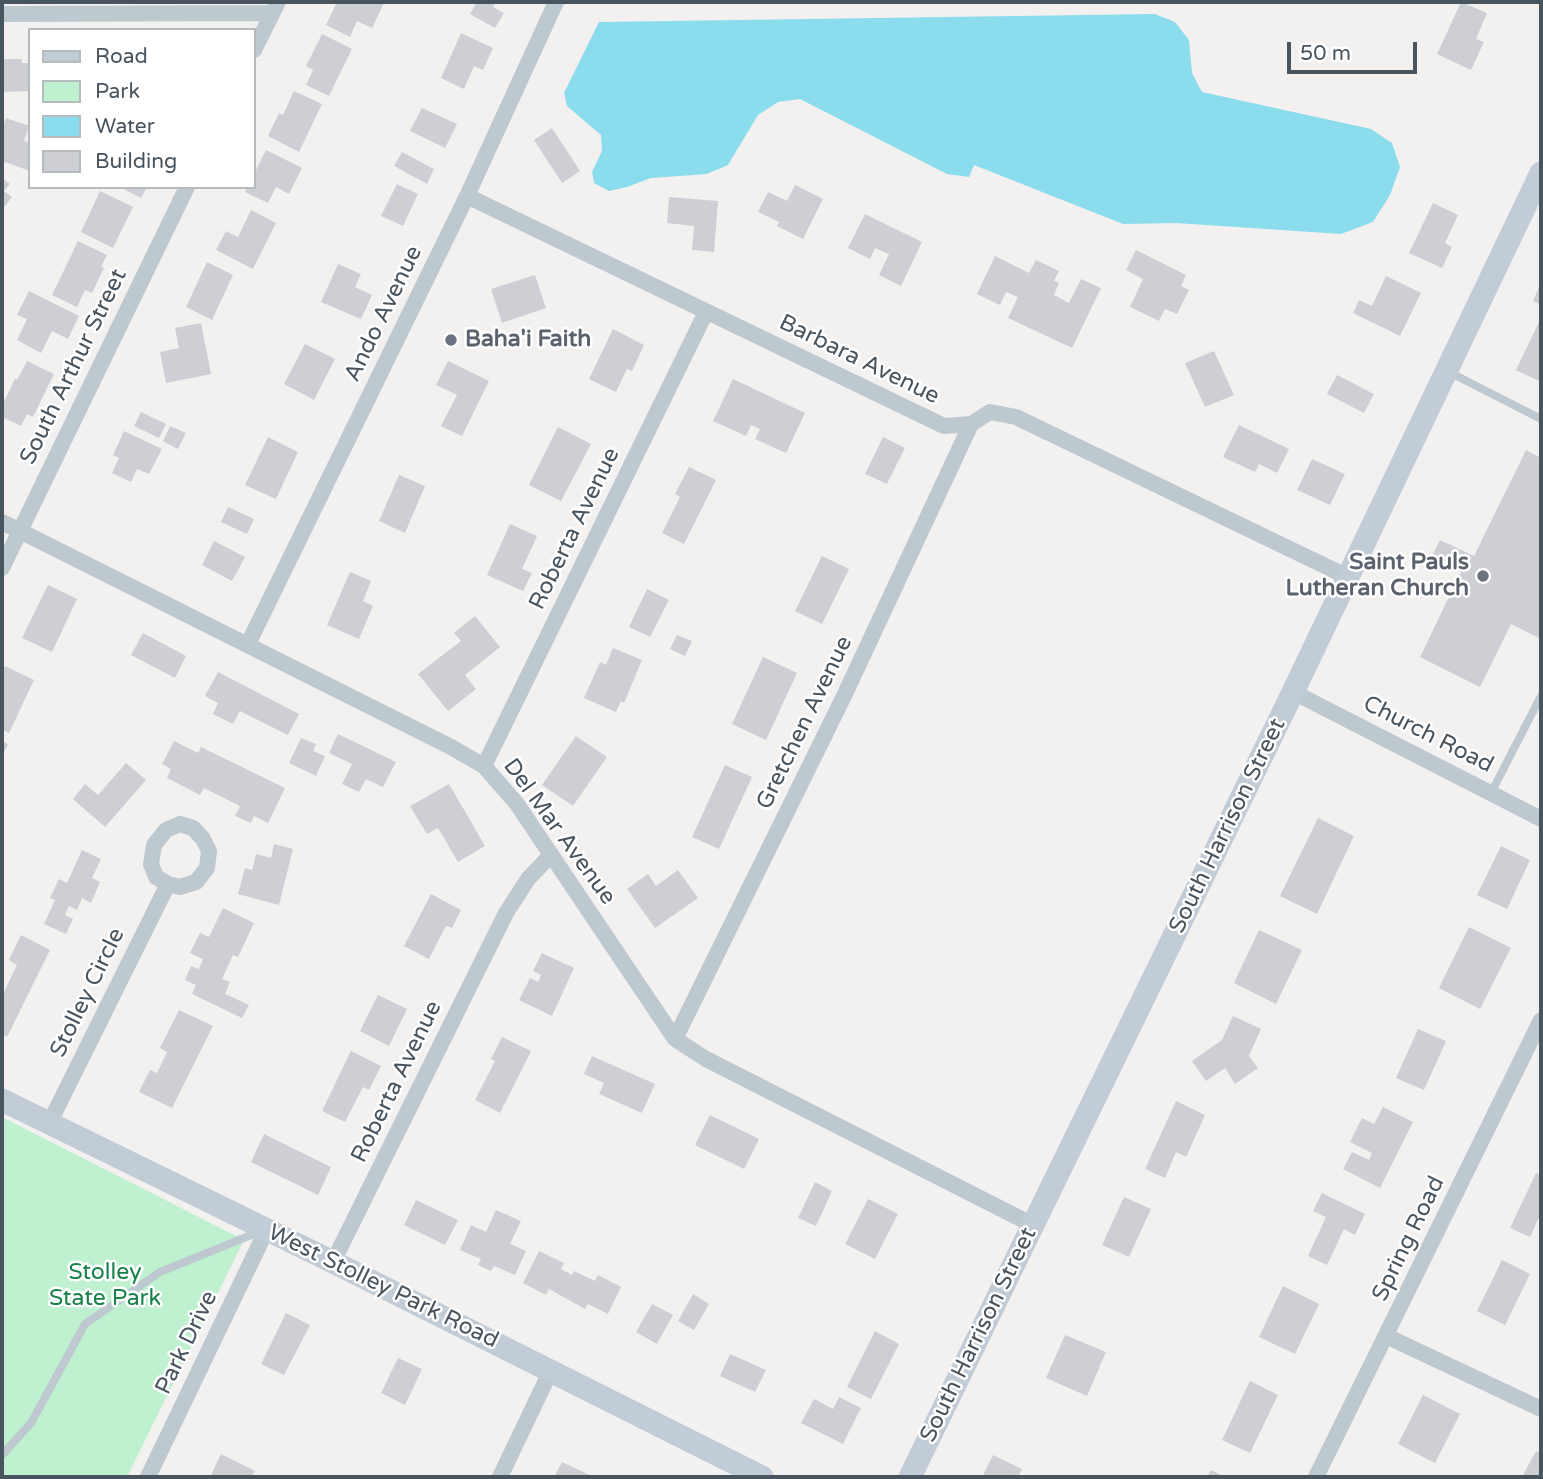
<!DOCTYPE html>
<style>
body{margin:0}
#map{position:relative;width:1543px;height:1479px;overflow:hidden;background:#f3f0f0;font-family:"Varela Round",sans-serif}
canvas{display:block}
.frame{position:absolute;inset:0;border:4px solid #48545e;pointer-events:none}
.legend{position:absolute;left:28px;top:28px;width:228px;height:161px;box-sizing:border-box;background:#fff;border:2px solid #b6bbbf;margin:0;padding:9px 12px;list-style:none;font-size:21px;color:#48545e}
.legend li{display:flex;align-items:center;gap:14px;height:35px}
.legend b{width:35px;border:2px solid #b6bbbf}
.scale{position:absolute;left:1287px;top:42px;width:130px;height:32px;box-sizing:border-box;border:4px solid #48545e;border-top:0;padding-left:9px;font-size:21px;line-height:24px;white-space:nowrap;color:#48545e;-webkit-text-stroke:5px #fff;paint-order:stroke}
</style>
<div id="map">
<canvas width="1543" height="1479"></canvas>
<div class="frame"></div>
<ul class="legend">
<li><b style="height:9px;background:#c1ccd7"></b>Road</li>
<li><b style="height:19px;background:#bff0d0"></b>Park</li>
<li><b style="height:19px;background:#8bdced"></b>Water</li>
<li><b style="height:19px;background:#cdcfd5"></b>Building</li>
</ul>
<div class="scale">50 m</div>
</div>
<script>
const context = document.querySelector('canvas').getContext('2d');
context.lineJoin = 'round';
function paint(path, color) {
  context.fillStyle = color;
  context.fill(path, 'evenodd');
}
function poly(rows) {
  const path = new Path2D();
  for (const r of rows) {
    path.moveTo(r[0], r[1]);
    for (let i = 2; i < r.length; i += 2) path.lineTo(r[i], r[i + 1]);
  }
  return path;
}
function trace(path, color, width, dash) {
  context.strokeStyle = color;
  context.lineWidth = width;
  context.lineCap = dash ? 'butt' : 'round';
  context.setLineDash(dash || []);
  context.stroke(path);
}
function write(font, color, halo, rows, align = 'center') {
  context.font = font + ' "Varela Round",sans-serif';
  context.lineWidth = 5;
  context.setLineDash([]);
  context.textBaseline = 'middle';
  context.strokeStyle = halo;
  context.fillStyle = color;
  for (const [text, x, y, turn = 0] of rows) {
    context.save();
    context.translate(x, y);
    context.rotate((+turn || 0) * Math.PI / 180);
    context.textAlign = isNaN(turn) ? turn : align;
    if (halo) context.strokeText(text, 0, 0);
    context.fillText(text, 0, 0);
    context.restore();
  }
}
const green = poly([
 [2,1117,244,1240,127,1477,2,1477]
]);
const water = poly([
 [1155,14,1175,22,1189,40,1192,73,1202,92,1371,129,1392,143,1400,167,1390,195,1373,222,1341,234,1176,223,1123,224,974,165,969,177,947,174,800,99,778,102,758,115,728,165,707,174,651,178,627,187,609,191,594,183,592,172,602,151,601,135,567,106,564,93,599,22]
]);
const building = poly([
 [337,2,381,2,384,3,372,28,357,21,350,37,326,25],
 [477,2,496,2,493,7,504,13,495,28,470,14],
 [1461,2,1487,13,1476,39,1484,42,1471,70,1437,54],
 [461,33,493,48,483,70,474,66,464,89,441,78],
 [322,34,352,49,329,96,306,85,313,70,306,66],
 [2,59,22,59,22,63,30,63,30,91,2,92],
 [294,91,322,104,299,152,268,136,279,113,283,115],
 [422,108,457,124,445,148,410,131],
 [6,118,29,126,24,141,30,143,30,171,2,161,2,130],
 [552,128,580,171,562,183,534,140],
 [266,150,302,168,289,194,276,187,268,203,245,192,247,187,254,187,254,174],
 [402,152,434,169,427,184,394,166],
 [2,178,10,184,4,191,12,197,2,210],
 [397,184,418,194,403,226,381,216],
 [795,185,823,199,803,239,777,226,779,222,758,212,768,192,787,201],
 [120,187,147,187,141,198],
 [100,191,133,207,113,248,81,232],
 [669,197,718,201,714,252,692,250,694,226,667,223],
 [1433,203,1458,215,1445,243,1452,247,1442,268,1409,253],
 [251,210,276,223,253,269,216,250,226,231,238,237],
 [865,214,922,242,901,286,879,275,889,254,875,248,870,259,848,248],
 [78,241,107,255,101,267,104,268,92,293,85,290,77,307,52,295],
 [1136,250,1186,275,1181,286,1189,290,1177,314,1165,309,1159,321,1130,307,1143,279,1126,270],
 [995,256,1029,273,1036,260,1059,271,1054,281,1059,283,1054,295,1069,303,1081,279,1101,288,1072,348,1008,318,1018,297,1006,292,1000,305,977,294],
 [207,262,233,275,212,320,186,307],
 [338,264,361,274,355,287,372,295,361,319,321,302],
 [535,275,546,308,502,323,491,289],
 [1386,276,1421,293,1400,336,1353,313,1359,300,1372,306],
 [1541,282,1541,305,1533,301],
 [29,291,79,316,68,339,52,331,41,353,17,340,27,319,17,315],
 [1539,322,1541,323,1541,382,1516,370],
 [201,323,211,374,166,383,160,352,179,348,175,328],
 [613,329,644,345,632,371,627,369,616,392,589,379],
 [305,344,335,359,314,400,284,384],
 [1214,351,1234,395,1205,407,1185,363],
 [27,361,54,374,33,417,27,414,21,426,2,417,2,406,15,379,17,380],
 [448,361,489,381,462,436,441,426,457,395,436,385],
 [1337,375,1374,394,1364,413,1327,394],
 [733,379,805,413,786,453,755,439,760,429,751,425,746,436,713,421],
 [141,412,166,424,159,438,134,426],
 [1239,425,1289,449,1277,473,1259,464,1255,472,1223,457],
 [170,426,186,433,178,449,163,441],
 [558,427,591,444,561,501,529,485],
 [124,431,162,449,149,474,137,469,131,482,112,473,119,458,113,455],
 [268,437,298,452,276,499,245,485],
 [883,437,905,448,887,484,865,474],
 [1526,450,1541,458,1541,639,1511,624,1480,687,1420,657,1461,572,1431,558,1440,540,1474,556],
 [1312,459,1345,474,1330,505,1297,490],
 [689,467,716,480,684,544,662,533,680,497,675,494],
 [399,475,425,486,405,533,379,521],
 [228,507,254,519,247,534,221,522],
 [510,524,537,536,522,569,532,573,523,591,487,575],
 [214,541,245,557,232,581,202,565],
 [822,556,849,569,822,624,795,611],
 [350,572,371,581,363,601,373,606,359,639,327,625],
 [48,585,77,599,52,652,22,638],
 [647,589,669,600,650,637,629,627],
 [475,616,500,647,465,675,476,689,448,711,418,674,461,641,454,633],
 [143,633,186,656,175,678,131,655],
 [677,635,692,641,685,656,670,649],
 [613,648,642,660,624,703,621,701,616,712,584,698,600,662,606,665],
 [763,657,797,673,766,740,732,724],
 [5,666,34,680,9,733,2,729,2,672],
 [218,672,299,714,288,735,240,711,233,724,213,714,218,703,205,696],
 [338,734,396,762,383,787,366,779,359,792,342,784,352,764,329,753],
 [576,736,607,757,573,806,542,785],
 [301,738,316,744,313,751,325,756,316,776,289,763],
 [2,741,8,744,2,757],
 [174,741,198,753,201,747,285,788,268,823,254,816,251,823,235,816,240,806,204,788,200,795,167,778,171,769,162,764],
 [126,763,146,780,105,827,73,799,85,784,98,795],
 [725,765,752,777,719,849,692,837],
 [449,784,485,846,458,862,438,828,427,834,410,806],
 [1318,818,1354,836,1317,914,1280,896],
 [274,844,293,849,279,905,238,894,245,868,252,870,256,854,271,858],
 [1501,846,1530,860,1507,909,1477,895],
 [82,850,101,859,92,878,100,882,91,903,82,898,77,910,69,906,65,915,73,919,66,934,44,924,55,900,50,898,59,879,67,883],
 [678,870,698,898,655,928,627,889,648,874,656,886],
 [431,894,461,910,452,928,446,926,429,959,404,946],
 [223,908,254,923,238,957,233,955,222,979,230,982,225,994,249,1005,242,1018,192,994,196,985,185,980,191,966,199,969,203,959,190,953,200,933,209,937],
 [1469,927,1511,948,1480,1009,1439,988],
 [1259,930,1302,950,1276,1004,1234,983],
 [21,935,50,950,7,1037,2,1034,2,996,17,965,9,960],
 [542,953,574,968,552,1016,519,1000,530,978,538,982,541,975,533,971],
 [378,995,407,1009,389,1046,360,1031],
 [179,1010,213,1026,172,1108,139,1092,150,1070,157,1073,167,1052,160,1048],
 [1233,1016,1261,1029,1249,1056,1258,1068,1235,1084,1225,1068,1206,1081,1192,1061,1222,1040],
 [1418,1029,1446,1041,1424,1090,1396,1078],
 [502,1037,531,1051,500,1113,475,1100,495,1061,491,1059],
 [351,1051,381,1066,369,1090,363,1087,345,1122,322,1111],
 [592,1056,655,1084,642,1113,599,1094,604,1083,584,1074],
 [1176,1101,1205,1115,1186,1157,1176,1152,1165,1178,1145,1169],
 [1383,1107,1413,1122,1380,1188,1343,1169,1352,1152,1369,1160,1372,1153,1350,1142,1362,1118,1374,1124],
 [710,1115,759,1139,744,1169,695,1145],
 [264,1134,331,1167,318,1195,251,1162],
 [1536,1173,1541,1175,1541,1213,1530,1237,1510,1228],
 [815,1182,832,1191,816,1226,798,1218],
 [1322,1193,1365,1214,1355,1235,1344,1229,1327,1265,1308,1256,1326,1217,1313,1211],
 [1124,1197,1151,1209,1129,1257,1102,1245],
 [868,1199,898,1214,875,1259,845,1244],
 [416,1200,458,1220,445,1245,404,1225],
 [496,1210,521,1221,510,1244,526,1251,515,1275,494,1266,491,1271,478,1265,481,1259,460,1250,471,1225,486,1232],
 [539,1251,564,1263,561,1269,572,1275,574,1271,595,1281,598,1275,621,1287,608,1314,588,1304,585,1309,549,1289,546,1295,523,1283],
 [1502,1260,1530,1274,1505,1325,1477,1311],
 [1283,1286,1319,1304,1295,1354,1259,1337],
 [693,1294,709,1304,694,1330,678,1321],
 [652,1304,673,1315,657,1344,636,1332],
 [286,1313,310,1325,284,1375,261,1364],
 [875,1331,899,1344,871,1399,847,1387],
 [1065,1335,1106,1352,1087,1396,1046,1378],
 [730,1354,766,1370,755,1392,720,1376],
 [398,1358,422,1369,405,1405,381,1393],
 [1250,1381,1278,1395,1250,1453,1222,1440],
 [1423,1395,1460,1414,1435,1463,1398,1444],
 [839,1397,861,1408,843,1444,801,1423,814,1399,833,1409],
 [1536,1451,1541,1453,1541,1477,1522,1477],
 [221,1454,255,1471,251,1477,215,1477,211,1475],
 [993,1455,1022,1469,1018,1477,982,1477],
 [562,1462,594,1477,554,1477],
 [1211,1470,1226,1477,1207,1477]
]);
const service = poly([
 [1449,372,1541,419],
 [1491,793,1541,696],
 [2,1455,31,1423,85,1324,160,1272,261,1231]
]);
const minor = poly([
 [2,14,272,13],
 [254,50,278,2],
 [467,196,944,426,971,424,990,412,1016,417,1348,577],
 [2,522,451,747,484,766,517,804,675,1039,706,1059,1033,1225],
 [2,568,187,187],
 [248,644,467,196,556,2],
 [1293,692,1541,819],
 [484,766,706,312],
 [180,824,193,828,203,839,209,851,207,868,196,882,180,887,168,884,156,877,151,864,154,845,166,830,180,824],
 [675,1039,844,696,971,424],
 [49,1124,168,884],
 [333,1262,506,913,528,879,551,855],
 [1386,1336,1541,1409],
 [148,1477,267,1229],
 [500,1477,551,1370],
 [1316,1477,1541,1020]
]);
const secondary = poly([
 [2,1100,333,1262,762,1477],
 [910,1477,1293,692,1541,173]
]);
const markers = [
 [451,340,7,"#6b7280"],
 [1483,576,7,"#6b7280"]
];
const streetNames = [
 ["Ando Avenue",384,314,-64],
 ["Barbara Avenue",859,360,26],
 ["South Arthur Street",74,367,-64],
 ["Roberta Avenue",575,529,-64],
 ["Gretchen Avenue",805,723,-64],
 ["Church Road",1428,735,27],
 ["South Harrison Street",1228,826,-64],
 ["Del Mar Avenue",559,832,54],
 ["Stolley Circle",88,993,-64],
 ["Roberta Avenue",397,1082,-64],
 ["Spring Road",1409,1239,-64],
 ["West Stolley Park Road",383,1287,26],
 ["South Harrison Street",979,1335,-64],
 ["Park Drive",187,1343,-64]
];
const worshipNames = [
 ["Baha'i Faith",465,340],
 ["Saint Pauls",1469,563,"right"],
 ["Lutheran Church",1469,589,"right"]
];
const parkNames = [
 ["Stolley",105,1273],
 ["State Park",105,1299]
];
paint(green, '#bff0d0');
paint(water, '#8bdced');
paint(building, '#cdcfd5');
trace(service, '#bec8cf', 8);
trace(minor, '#bec8cf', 16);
trace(secondary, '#c1ccd7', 23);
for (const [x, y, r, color] of markers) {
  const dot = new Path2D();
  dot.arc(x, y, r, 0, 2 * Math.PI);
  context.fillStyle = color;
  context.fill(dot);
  trace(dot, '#fff', 2.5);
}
write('23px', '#48545e', '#fff', streetNames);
write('bold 23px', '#5b616d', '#fff', worshipNames, 'left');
write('23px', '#168149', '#fff', parkNames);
</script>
